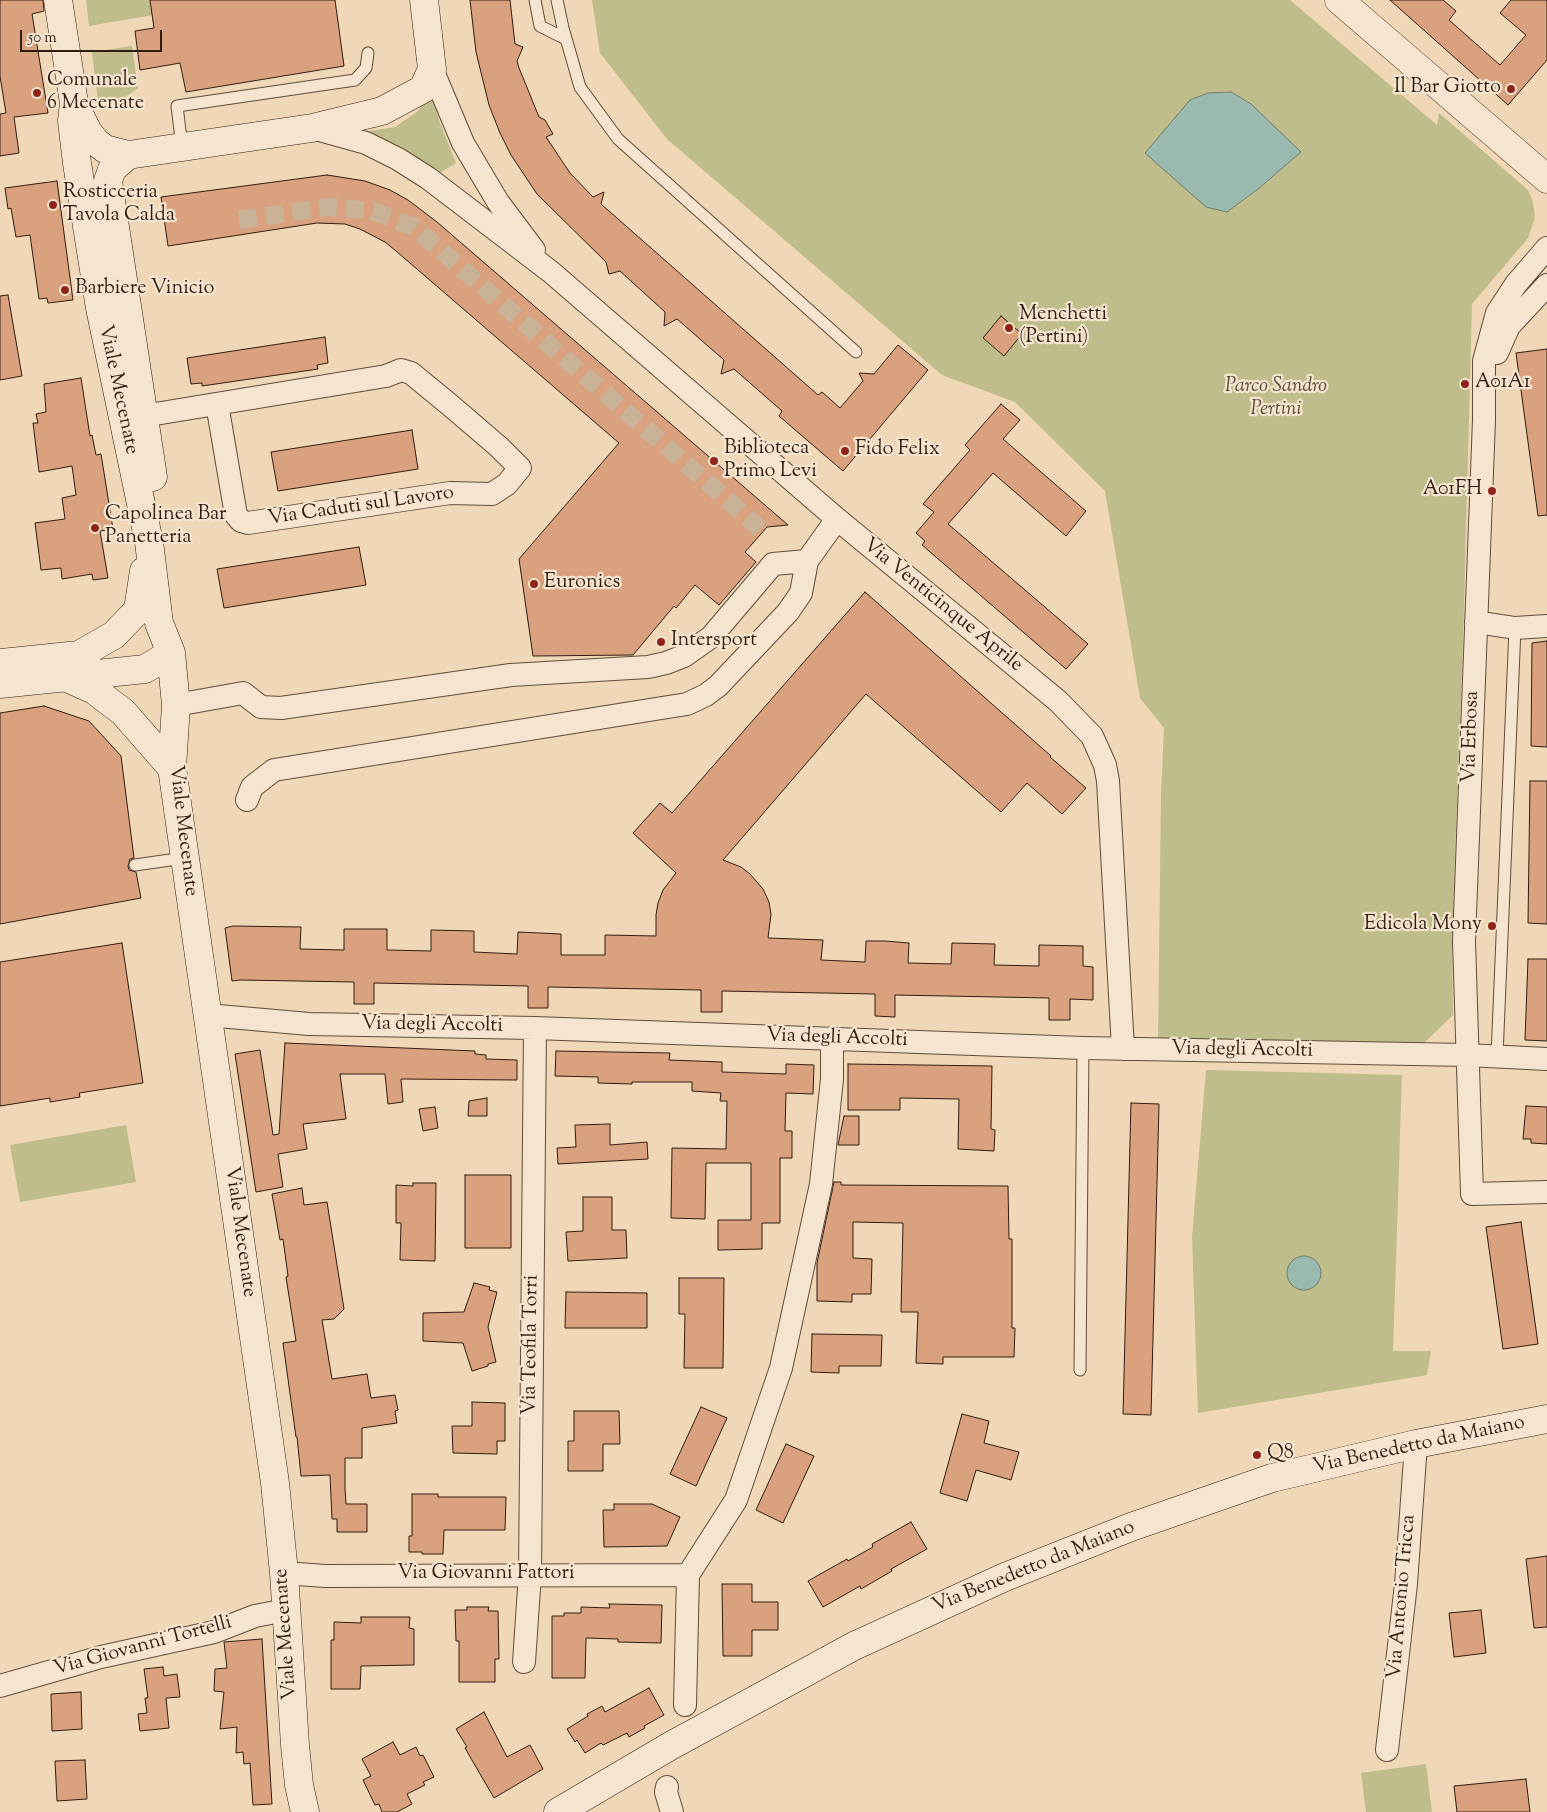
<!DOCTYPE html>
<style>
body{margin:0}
#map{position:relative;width:1547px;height:1812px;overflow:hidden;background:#efd7b7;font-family:"Sorts Mill Goudy",serif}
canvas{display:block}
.scale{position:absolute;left:20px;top:30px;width:142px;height:22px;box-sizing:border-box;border:2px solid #2f1d10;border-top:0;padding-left:6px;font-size:15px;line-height:18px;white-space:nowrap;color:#2f1d10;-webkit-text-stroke:4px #f5e5d0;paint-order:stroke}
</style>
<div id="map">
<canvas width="1547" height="1812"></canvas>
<div class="scale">50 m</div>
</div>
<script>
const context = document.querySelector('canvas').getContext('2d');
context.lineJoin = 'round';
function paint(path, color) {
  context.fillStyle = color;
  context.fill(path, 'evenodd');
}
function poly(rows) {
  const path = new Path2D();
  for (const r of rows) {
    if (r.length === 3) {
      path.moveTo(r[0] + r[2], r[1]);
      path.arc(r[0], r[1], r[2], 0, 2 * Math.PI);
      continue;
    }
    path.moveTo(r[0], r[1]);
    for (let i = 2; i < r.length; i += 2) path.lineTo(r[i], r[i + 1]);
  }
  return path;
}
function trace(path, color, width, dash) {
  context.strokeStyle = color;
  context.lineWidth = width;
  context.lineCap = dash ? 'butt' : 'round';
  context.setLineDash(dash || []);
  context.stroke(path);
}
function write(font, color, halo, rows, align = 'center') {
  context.font = font + ' "Sorts Mill Goudy",serif';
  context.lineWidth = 4.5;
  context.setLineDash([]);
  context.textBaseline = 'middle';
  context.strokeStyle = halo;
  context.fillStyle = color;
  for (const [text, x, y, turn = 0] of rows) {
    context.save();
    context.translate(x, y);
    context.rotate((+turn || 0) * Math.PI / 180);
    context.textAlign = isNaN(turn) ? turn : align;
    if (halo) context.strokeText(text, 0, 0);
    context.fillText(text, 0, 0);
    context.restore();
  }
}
const green = poly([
 [86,0,150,0,153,15,89,26],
 [592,0,1290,0,1437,125,1439,113,1528,190,1533,202,1535,218,1528,238,1472,304,1463,642,1452,939,1453,1015,1424,1043,1158,1040,1161,795,1164,728,1140,698,1105,491,1015,402,942,375,667,139,600,53],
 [1170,125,1300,152,1258,189,1227,212,1146,153],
 [132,46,138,88,125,97,98,101,92,52],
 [431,91,440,123,456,163,435,176,357,133,395,127,418,111],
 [1206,1070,1402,1075,1393,1351,1431,1351,1427,1375,1198,1413,1192,1237],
 [126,1125,136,1182,20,1202,10,1145],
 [1426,1764,1432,1812,1366,1812,1361,1773]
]);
const water = poly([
 [1231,92,1251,104,1301,152,1258,189,1227,212,1206,207,1145,153,1190,100,1208,93,1231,92],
 [1304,1273,17]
]);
const building = poly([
 [0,0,43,0,44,11,32,14,48,113,14,117,19,153,0,156,0,114,6,113,0,76,0,0],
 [150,0,335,0,344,66,186,92,180,63,140,70,135,31,154,28,150,0],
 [470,0,510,0,515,44,523,47,517,61,519,68,539,117,545,120,553,134,546,137,570,173,593,197,604,192,601,204,818,395,822,392,840,408,863,381,859,373,874,374,898,345,928,370,843,471,779,416,782,411,734,369,721,374,724,360,677,319,664,326,665,312,620,271,609,274,606,262,537,194,511,155,500,133,489,105,476,52,470,0],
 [1390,0,1443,0,1456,11,1449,20,1500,65,1526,35,1500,13,1511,0,1547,0,1547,60,1508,105,1390,0],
 [327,175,365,181,390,190,408,200,437,222,788,525,767,527,760,535,745,552,756,562,719,605,695,585,676,608,674,606,633,655,533,656,519,559,619,443,396,251,385,242,360,229,345,224,317,223,168,246,161,197,327,175],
 [57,181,73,300,48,303,47,298,39,299,30,235,16,237,11,208,8,209,5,188,57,181],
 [8,295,22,376,0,380,0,296,8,295],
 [1001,316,1022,334,1004,356,983,338,1001,316],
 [325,337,328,363,317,365,318,369,202,386,202,383,191,384,187,358,325,337],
 [1547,349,1547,515,1538,516,1516,353,1547,349],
 [81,378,90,436,92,435,96,455,101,454,113,529,100,531,108,578,93,580,92,574,62,579,61,568,41,570,35,523,65,519,62,498,76,495,72,466,39,472,33,423,38,423,36,414,46,412,44,384,81,378],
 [1001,404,1020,420,1003,439,1086,511,1066,536,993,473,948,524,1088,644,1066,669,922,545,925,541,916,533,934,512,923,504,970,450,965,445,1001,404],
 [412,430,418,469,278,491,271,452,412,430],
 [359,547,366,585,224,608,217,569,359,547],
 [865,592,1051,756,1050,757,1086,788,1062,814,1027,783,1001,812,866,694,723,860,741,867,750,874,763,889,769,902,771,914,768,938,823,940,821,960,865,962,866,941,885,941,909,943,908,963,951,964,952,943,995,944,994,965,1039,966,1039,945,1083,946,1083,966,1093,967,1093,1000,1070,999,1070,1020,1049,1020,1049,998,895,995,895,1017,875,1016,875,994,722,991,722,1012,701,1012,701,990,548,987,548,1008,528,1008,528,986,374,983,374,1004,354,1004,354,982,241,980,232,981,225,928,233,926,301,927,300,949,344,950,344,929,387,929,387,950,431,951,431,930,474,931,474,952,517,954,518,932,561,934,561,955,605,955,605,935,656,936,656,915,658,903,663,890,676,873,633,833,660,803,672,813,865,592],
 [1547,641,1547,747,1531,746,1532,643,1547,641],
 [44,706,89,721,121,756,134,858,130,859,128,866,129,870,136,872,141,898,0,924,0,713,44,706],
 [1530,781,1547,781,1547,924,1528,923,1530,781],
 [122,943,143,1083,79,1093,80,1097,50,1102,50,1098,0,1106,0,962,122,943],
 [1528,959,1547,959,1547,1041,1525,1040,1528,959],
 [285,1043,475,1051,475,1054,486,1055,486,1059,517,1060,517,1080,401,1079,403,1102,388,1104,385,1074,340,1074,346,1119,303,1124,307,1149,278,1154,283,1187,256,1192,235,1054,260,1050,273,1135,279,1134,285,1043],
 [556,1051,670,1053,669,1060,722,1062,722,1072,786,1074,786,1064,814,1065,813,1094,786,1093,785,1131,792,1131,792,1158,780,1158,780,1223,762,1223,762,1249,718,1250,718,1220,751,1220,751,1163,706,1163,705,1219,671,1218,672,1148,726,1149,727,1101,720,1101,721,1093,692,1091,692,1082,632,1082,632,1084,598,1083,598,1077,555,1076,556,1051],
 [848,1064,992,1066,991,1129,995,1130,994,1151,958,1149,959,1099,900,1098,900,1110,848,1110,848,1064],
 [487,1098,487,1116,468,1116,469,1101,487,1098],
 [1131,1103,1159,1104,1151,1415,1123,1414,1131,1103],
 [1526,1106,1547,1107,1547,1144,1531,1143,1531,1139,1523,1139,1526,1106],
 [435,1107,438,1128,423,1131,419,1109,435,1107],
 [844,1116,859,1116,859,1145,838,1145,844,1116],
 [610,1124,610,1145,647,1142,648,1159,558,1164,557,1148,576,1147,575,1125,610,1124],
 [465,1175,511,1175,511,1248,465,1248,465,1175],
 [834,1182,841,1182,841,1185,1008,1186,1009,1239,1012,1239,1012,1328,1015,1328,1014,1357,943,1357,943,1364,916,1363,918,1312,901,1312,903,1223,853,1222,853,1258,872,1259,871,1294,852,1294,852,1302,817,1301,817,1263,834,1182],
 [413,1183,436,1183,435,1261,400,1260,401,1223,396,1223,396,1185,413,1186,413,1183],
 [302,1188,304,1205,327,1202,344,1309,334,1319,322,1320,332,1379,367,1374,371,1398,395,1395,398,1410,395,1411,397,1423,362,1428,362,1458,345,1458,345,1489,346,1504,367,1504,367,1532,337,1532,337,1519,332,1519,330,1475,301,1476,297,1437,296,1437,283,1343,296,1341,286,1277,288,1276,283,1239,280,1240,272,1194,302,1188],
 [583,1197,612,1197,612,1230,626,1230,627,1258,568,1261,566,1232,583,1231,583,1197],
 [1521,1222,1538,1344,1503,1349,1486,1227,1521,1222],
 [679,1278,724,1278,723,1368,684,1368,685,1314,679,1314,679,1278],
 [474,1283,490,1287,489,1290,497,1292,488,1327,496,1362,488,1364,488,1366,472,1371,463,1343,423,1341,423,1313,464,1312,474,1283],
 [566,1292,647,1293,647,1328,565,1328,566,1292],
 [812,1334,882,1335,881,1366,839,1366,839,1373,811,1372,812,1334],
 [472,1402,505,1403,505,1441,497,1441,497,1454,453,1453,452,1426,472,1426,472,1402],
 [701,1407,727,1418,696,1486,670,1474,701,1407],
 [574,1411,619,1411,620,1444,603,1444,603,1471,568,1471,568,1441,574,1441,574,1411],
 [962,1414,989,1421,984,1443,1019,1452,1011,1480,976,1470,967,1501,940,1493,962,1414],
 [786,1444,814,1456,783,1523,756,1510,786,1444],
 [412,1494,438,1494,438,1497,506,1497,505,1530,444,1530,443,1554,422,1554,422,1552,409,1552,409,1536,412,1536,412,1494],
 [614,1504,652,1504,680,1517,667,1546,604,1547,603,1510,614,1510,614,1504],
 [911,1522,927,1549,891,1569,892,1571,861,1589,860,1586,823,1607,808,1581,847,1559,848,1561,873,1547,872,1544,911,1522],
 [1547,1556,1547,1627,1534,1628,1526,1559,1547,1556],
 [722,1584,752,1584,752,1602,778,1602,778,1630,752,1630,752,1656,723,1656,722,1584],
 [609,1604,662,1605,661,1643,618,1642,618,1639,586,1638,585,1678,552,1678,552,1616,564,1616,564,1613,581,1613,581,1607,610,1608,609,1604],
 [467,1607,489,1607,488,1611,498,1611,499,1659,495,1659,495,1682,459,1682,459,1641,456,1641,455,1610,467,1610,467,1607],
 [1481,1610,1486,1653,1454,1657,1449,1613,1481,1610],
 [361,1617,410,1617,409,1628,414,1629,414,1665,361,1666,360,1689,331,1689,331,1640,334,1640,334,1622,361,1623,361,1617],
 [262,1639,272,1804,253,1805,250,1763,244,1764,243,1752,236,1753,237,1727,220,1729,224,1692,214,1691,215,1669,227,1668,224,1642,262,1639],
 [163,1667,164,1676,177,1674,180,1697,166,1698,169,1728,140,1731,138,1714,147,1713,145,1698,148,1698,144,1669,163,1667],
 [649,1688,664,1715,644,1726,645,1728,629,1737,627,1733,603,1745,601,1743,585,1753,577,1740,575,1742,567,1729,588,1716,587,1714,602,1706,605,1712,649,1688],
 [81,1692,82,1729,52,1731,51,1694,81,1692],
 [484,1712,507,1757,530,1745,543,1769,494,1798,465,1748,467,1747,456,1729,484,1712],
 [393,1742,400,1755,416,1747,420,1756,423,1755,434,1777,423,1782,425,1785,407,1794,412,1804,397,1812,382,1812,379,1804,375,1805,363,1780,371,1776,362,1759,393,1742],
 [85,1760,87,1799,57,1801,55,1761,85,1760],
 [1526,1779,1530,1812,1457,1812,1454,1786,1526,1779]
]);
const pedestrianTunnel = poly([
 [239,220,330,207,373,211,414,227,763,531]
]);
const service = poly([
 [535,0,540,26,566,39],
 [557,0,563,28,580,87,618,139,856,352],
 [182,147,177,106,355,80,366,68,368,53],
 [135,865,184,858],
 [1497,1056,1515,628],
 [1080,1370,1083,1048]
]);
const minor = poly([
 [432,69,463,143,498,202,534,250],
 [312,128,366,143,398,159,428,178,551,272,837,519,1058,701,1092,736,1105,765,1108,781,1123,1049],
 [1547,248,1516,284,1497,313,1484,361,1484,420,1464,941,1472,1194,1547,1192],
 [1497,353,1509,326,1547,285],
 [143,416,386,376,401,370,411,373,450,405,499,447,520,468,507,484,492,494,450,493,248,523,241,521,236,515,217,404],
 [1476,622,1515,628,1547,626],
 [176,705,243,693,261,707,281,708,511,675,648,667,666,663,684,656,711,637,773,564,807,561,837,519],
 [247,800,252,787,274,770,687,704,706,695,718,686,788,612,801,593,807,561],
 [207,1015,309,1024,535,1028,1083,1048,1467,1055,1547,1059],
 [284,1573,325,1576,688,1575],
 [524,1662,530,1574,535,1028],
 [0,1686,101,1657,214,1632,255,1616,286,1610],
 [685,1705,688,1575,736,1500,781,1368,821,1184,832,1079,832,1038],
 [1387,1750,1406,1584,1416,1444],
 [667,1787,666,1792,672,1812]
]);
const tertiary = poly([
 [1339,0,1547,179]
]);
const secondary = poly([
 [58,0,74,103,72,121,77,163,100,308,149,542,159,623,171,653,176,705,172,768,275,1483,284,1573,295,1745,299,1785,305,1812],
 [75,106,88,132,96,142,105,149,128,155,312,128,382,111,423,89,432,69,424,0],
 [128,155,112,169,108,181,153,477],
 [0,663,79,655,114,635,138,610,144,571],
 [65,677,94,690,123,712,172,768],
 [0,684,145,669,171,653],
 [558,1812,672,1745,854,1646,1005,1577,1131,1527,1272,1478,1416,1444,1547,1419]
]);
const markers = [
 [1511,89,5,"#8f2418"],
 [37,93,5,"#8f2418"],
 [53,205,5,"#8f2418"],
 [65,290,5,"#8f2418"],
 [1009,328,5,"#8f2418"],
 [1465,384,5,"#8f2418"],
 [845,451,5,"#8f2418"],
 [714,461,5,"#8f2418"],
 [1492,491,5,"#8f2418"],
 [95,528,5,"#8f2418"],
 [534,584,5,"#8f2418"],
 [661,642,5,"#8f2418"],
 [1492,926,5,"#8f2418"],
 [1257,1455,5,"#8f2418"]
];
const poiNames = [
 ["Comunale",47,82],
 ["6 Mecenate",47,105],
 ["Il Bar Giotto",1501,89,"right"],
 ["Rosticceria",63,194],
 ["Tavola Calda",63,217],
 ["Barbiere Vinicio",75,290],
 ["Menchetti",1019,316],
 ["(Pertini)",1019,339],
 ["A01A1",1475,384],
 ["Biblioteca",724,450],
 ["Primo Levi",724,473],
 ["Fido Felix",855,451],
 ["A01FH",1482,491,"right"],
 ["Capolinea Bar",105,516],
 ["Panetteria",105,539],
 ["Euronics",544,584],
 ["Intersport",671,642],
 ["Edicola Mony",1482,926,"right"],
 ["Q8",1267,1455]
];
const parkNames = [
 ["Parco Sandro",1276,388],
 ["Pertini",1276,411]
];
const streetNames = [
 ["Viale Mecenate",117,390,78],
 ["Via Caduti sul Lavoro",361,507,-8],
 ["Via Venticinque Aprile",942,606,39],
 ["Via Erbosa",1472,737,-88],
 ["Viale Mecenate",182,831,83],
 ["Via degli Accolti",432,1026,1],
 ["Via degli Accolti",837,1039,2],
 ["Via degli Accolti",1242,1051,1],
 ["Viale Mecenate",239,1232,82],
 ["Via Teofila Torri",532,1345,-89],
 ["Via Benedetto da Maiano",1419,1446,-12],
 ["Via Benedetto da Maiano",1034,1568,-22],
 ["Via Giovanni Fattori",486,1575],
 ["Via Antonio Tricca",1403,1597,-85],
 ["Viale Mecenate",287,1634,-94],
 ["Via Giovanni Tortelli",143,1647,-15]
];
paint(green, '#bebd8b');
paint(water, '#9abaaf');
trace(water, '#6f7b6f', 1);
paint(building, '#daa17f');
trace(building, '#2f1d10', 1);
trace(pedestrianTunnel, '#c9b296', 18, [18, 9]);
trace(service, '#5f4c3a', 13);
trace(minor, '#5f4c3a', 24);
trace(tertiary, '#5f4c3a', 29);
trace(secondary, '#2f1d10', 29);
trace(service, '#f5e5d0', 11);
trace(minor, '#f5e5d0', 22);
trace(tertiary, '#f5e5d0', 28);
trace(secondary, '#f5e5d0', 28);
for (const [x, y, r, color] of markers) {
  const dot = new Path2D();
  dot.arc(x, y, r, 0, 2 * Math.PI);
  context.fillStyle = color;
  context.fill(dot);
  trace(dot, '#f5e5d0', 2);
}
write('20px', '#2f1d10', '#f5e5d0', poiNames, 'left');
write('italic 20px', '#5a4d35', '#f5e5d0', parkNames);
write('20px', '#2f1d10', '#f5e5d0', streetNames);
</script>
